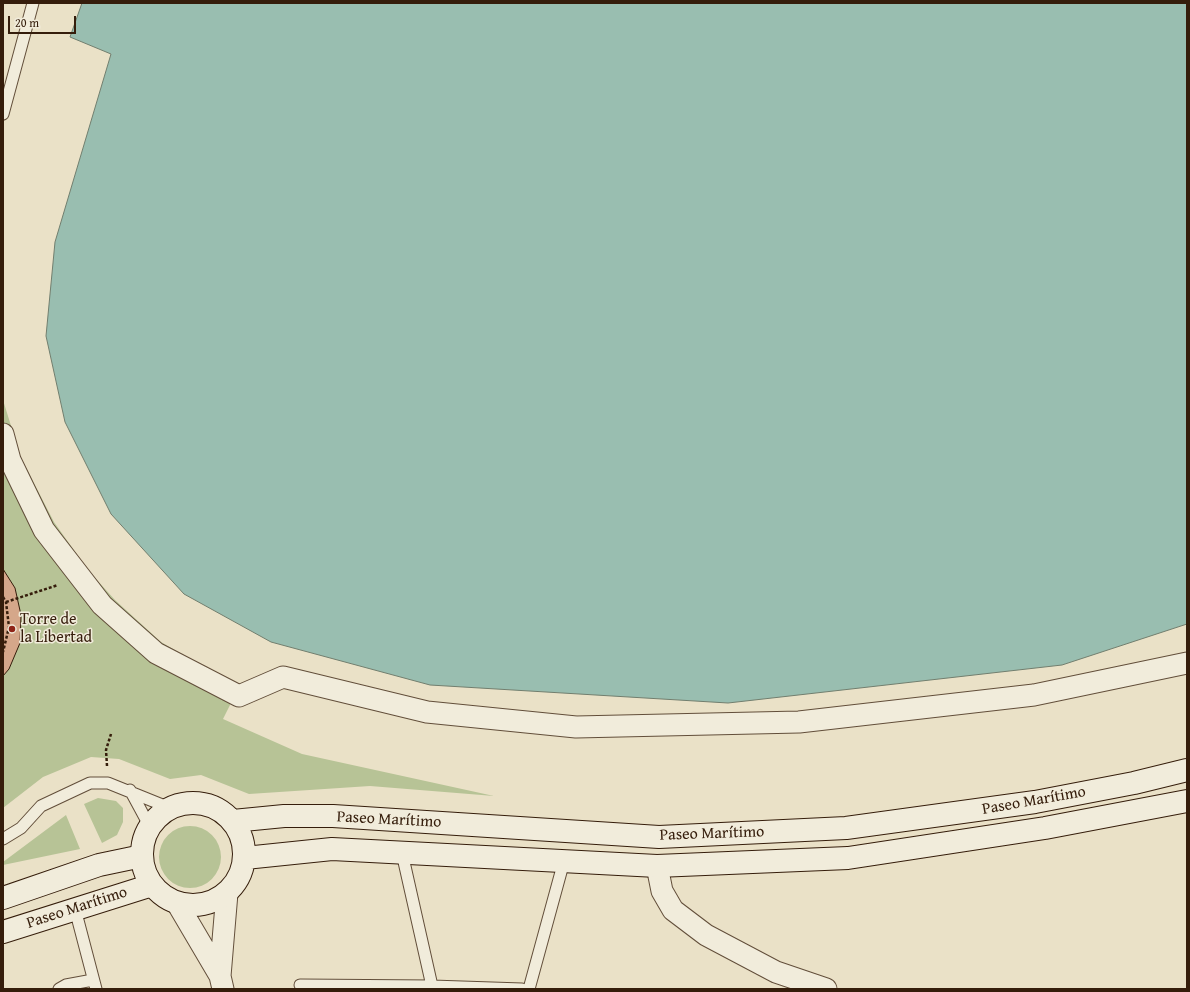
<!DOCTYPE html>
<meta charset="utf-8">
<style>
body{margin:0}
#map{position:relative;width:1190px;height:992px;overflow:hidden;background:#eae1c7;font-family:"Gentium Book Plus",serif}
canvas{display:block}
.frame{position:absolute;inset:0;border:4px solid #351d0b;pointer-events:none}
.scale{position:absolute;left:8px;top:16px;width:68px;height:18px;box-sizing:border-box;border:2px solid #351d0b;border-top:0;padding-left:5px;font-size:12px;line-height:14px;white-space:nowrap;color:#351d0b;-webkit-text-stroke:3px #f1ecdb;paint-order:stroke}
</style>
<div id="map">
<canvas width="1190" height="992"></canvas>
<div class="frame"></div>
<div class="scale">20 m</div>
</div>
<script>
const context = document.querySelector('canvas').getContext('2d');
context.lineJoin = 'round';
function paint(path, color) {
  context.fillStyle = color;
  context.fill(path, 'evenodd');
}
function poly(rows) {
  const path = new Path2D();
  for (const r of rows) {
    if (r.length === 3) {
      path.moveTo(r[0] + r[2], r[1]);
      path.arc(r[0], r[1], r[2], 0, 2 * Math.PI);
      continue;
    }
    path.moveTo(r[0], r[1]);
    for (let i = 2; i < r.length; i += 2) path.lineTo(r[i], r[i + 1]);
  }
  return path;
}
function trace(path, color, width, dash) {
  context.strokeStyle = color;
  context.lineWidth = width;
  context.lineCap = dash ? 'butt' : 'round';
  context.setLineDash(dash || []);
  context.stroke(path);
}
function write(font, color, halo, rows, align = 'center') {
  context.font = font + ' "Gentium Book Plus",serif';
  context.lineWidth = 3;
  context.setLineDash([]);
  context.textBaseline = 'middle';
  context.strokeStyle = halo;
  context.fillStyle = color;
  for (const [text, x, y, turn = 0] of rows) {
    context.save();
    context.translate(x, y);
    context.rotate((+turn || 0) * Math.PI / 180);
    context.textAlign = isNaN(turn) ? turn : align;
    if (halo) context.strokeText(text, 0, 0);
    context.fillText(text, 0, 0);
    context.restore();
  }
}
const green = poly([
 [3,400,21,458,54,522,88,570,115,600,161,642,239,687,223,719,302,754,494,796,370,786,249,794,201,775,170,779,119,759,91,757,43,777,3,808],
 [98,798,116,801,123,808,123,822,117,835,102,843,84,804],
 [66,815,80,849,3,865,3,862],
 [190,857,31]
]);
const water = poly([
 [82,3,1187,3,1187,624,1062,665,728,703,430,685,271,642,184,594,111,514,65,422,46,336,55,242,111,54,70,37,82,3]
]);
const building = poly([
 [3,569,15,588,21,615,20,643,9,669,3,676,3,569]
]);
const path = poly([
 [3,597,6,602,9,627,3,652],
 [6,602,58,585],
 [107,766,106,750,111,734]
]);
const lane = poly([
 [3,114,33,3],
 [130,790,150,827],
 [3,839,21,828,41,806,90,783,108,783,170,808],
 [402,853,432,986,522,989],
 [75,909,96,989],
 [300,985,432,986],
 [59,989,66,985,93,980],
 [529,989,564,861]
]);
const street = poly([
 [3,434,10,460,44,530,102,605,156,653,239,696,283,677,427,712,576,727,799,722,1034,695,1187,663],
 [657,866,662,891,673,910,706,935,776,972,826,989],
 [177,903,220,976,223,989],
 [220,976,227,893]
]);
const secondary = poly([
 [193,854,51],
 [233,821,284,816,333,816,659,837,846,828,1035,802,1134,783,1187,770],
 [245,858,332,849,657,866,848,858,1045,828,1187,801],
 [3,898,99,865,142,856],
 [3,932,152,885]
]);
const markers = [
 [12,629,4,"#8f2418"]
];
const poiNames = [
 ["Torre de",20,620],
 ["la Libertad",20,638]
];
const streetNames = [
 ["Paseo Marítimo",1034,801,-10],
 ["Paseo Marítimo",389,820,3],
 ["Paseo Marítimo",712,834,-2],
 ["Paseo Marítimo",77,908,-18]
];
paint(green, '#b7c396');
paint(water, '#99beb0');
trace(water, '#717e6e', 1);
paint(building, '#d5a78a');
trace(building, '#351d0b', 1);
trace(lane, '#624e3a', 13);
trace(street, '#624e3a', 23);
trace(secondary, '#351d0b', 24);
trace(path, '#351d0b', 2.5, [3, 2]);
trace(lane, '#f1ecdb', 11);
trace(street, '#f1ecdb', 21);
trace(secondary, '#f1ecdb', 22);
for (const [x, y, r, color] of markers) {
  const dot = new Path2D();
  dot.arc(x, y, r, 0, 2 * Math.PI);
  context.fillStyle = color;
  context.fill(dot);
  trace(dot, '#f1ecdb', 1.5);
}
write('16px', '#351d0b', '#f1ecdb', poiNames, 'left');
write('16px', '#351d0b', '#f1ecdb', streetNames);
</script>
